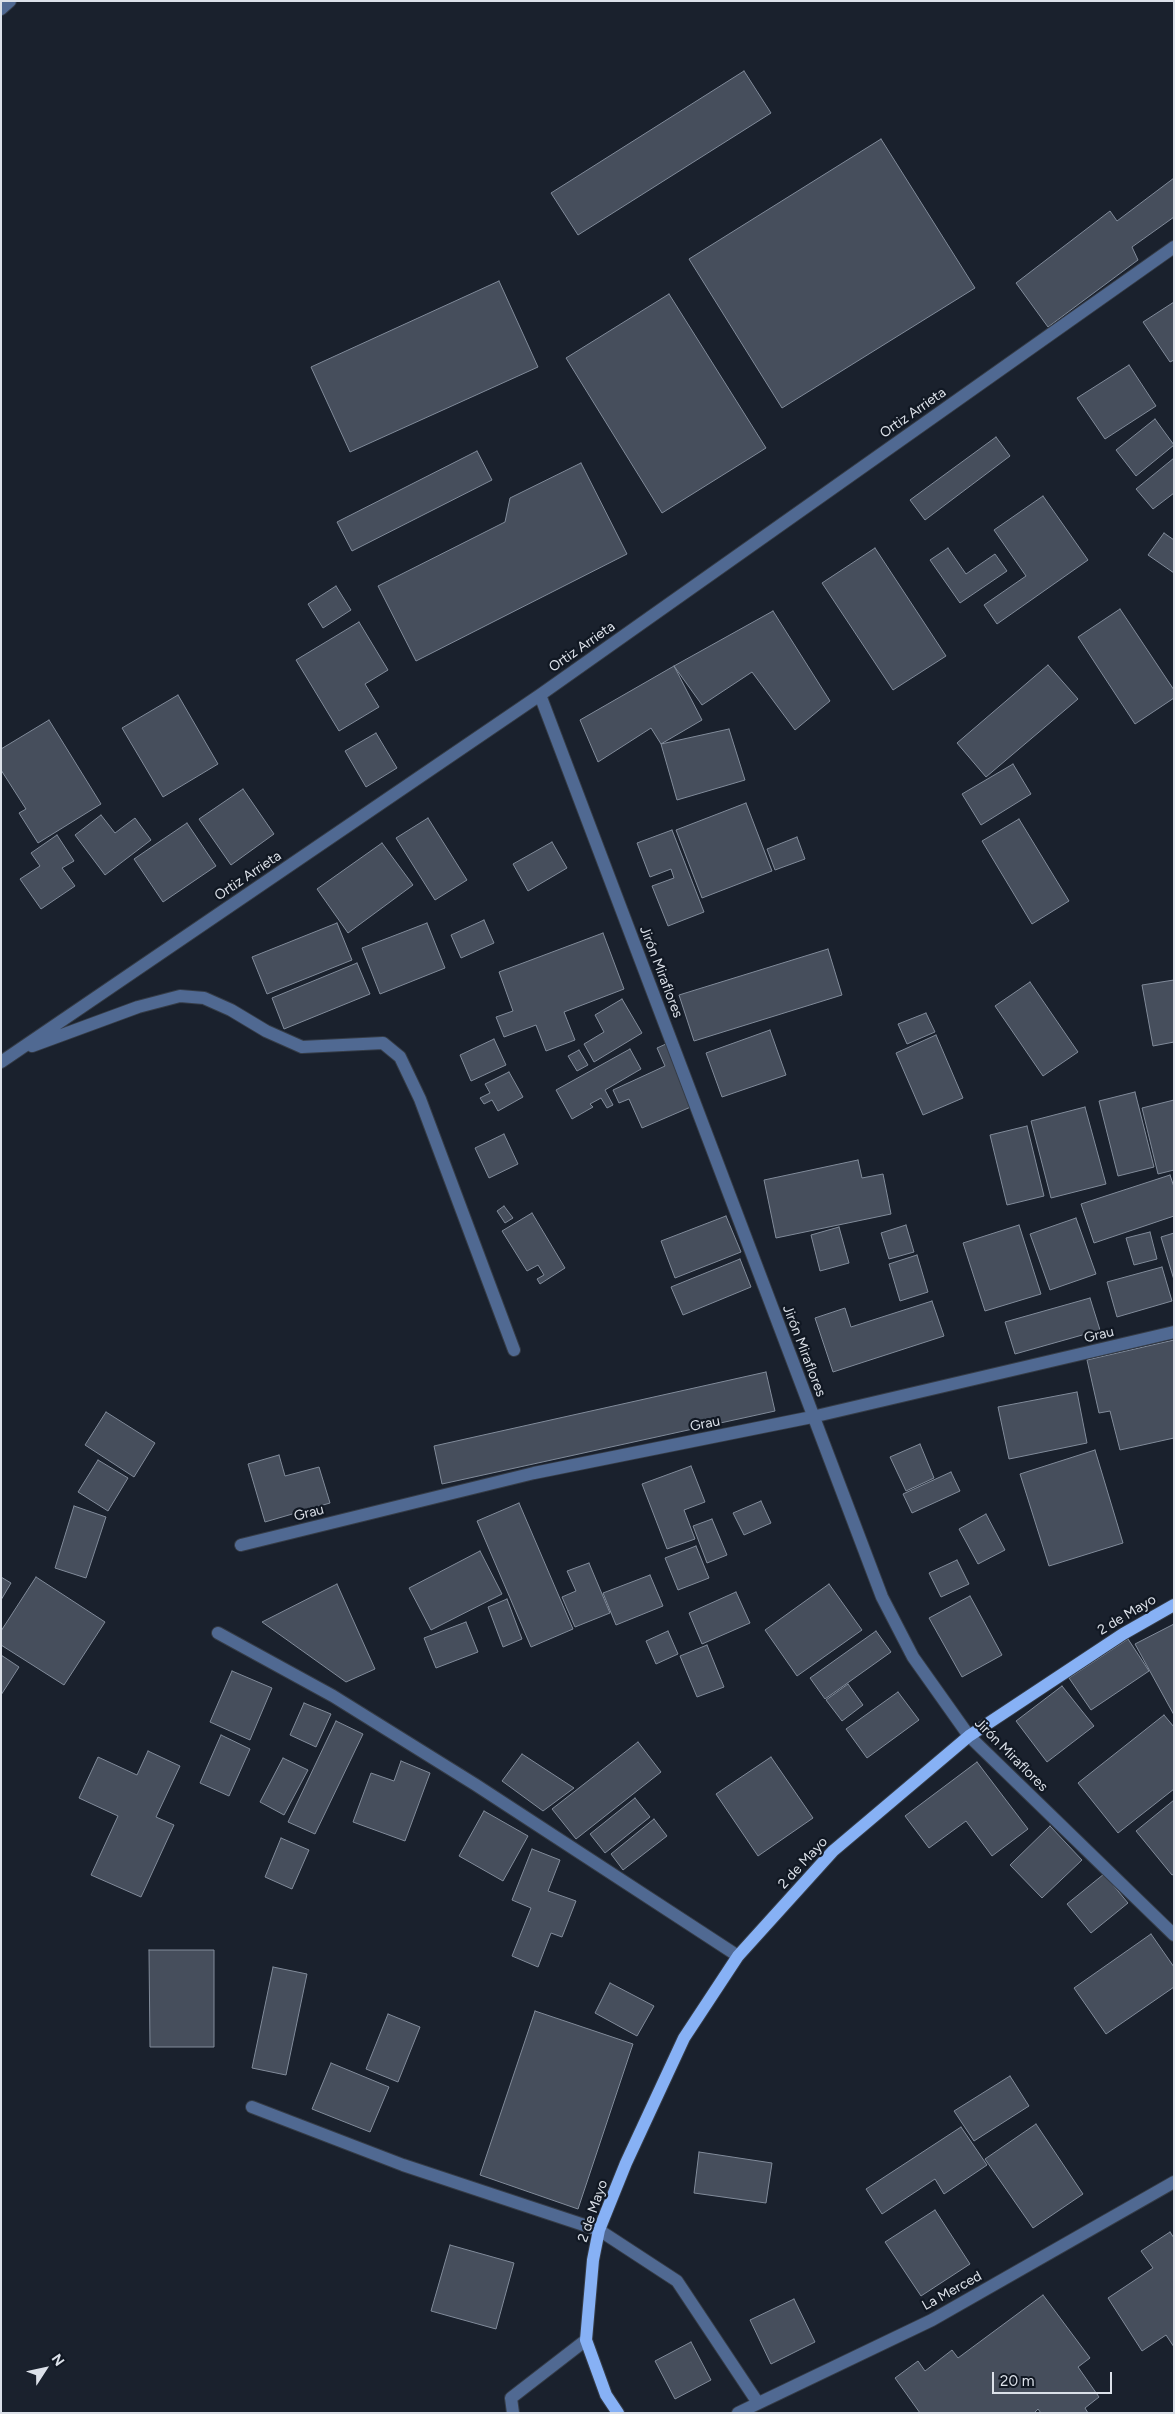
<!DOCTYPE html>
<meta charset="utf-8">
<style>
body{margin:0}
#map{position:relative;width:1175px;height:2414px;overflow:hidden;background:#1a212d;font-family:Figtree,sans-serif}
canvas{display:block}
.frame{position:absolute;inset:0;border:2px solid #dce1e9;pointer-events:none}
.north{position:absolute;left:20px;top:2344px;width:50px;height:50px;-webkit-text-stroke:4px #111823;paint-order:stroke;rotate:55deg;font-size:14px;font-weight:700;line-height:20px;text-align:center;color:#dce1e9}
.north::after{content:'';display:block;margin:auto;width:18px;height:22px;background:#dce1e9;clip-path:polygon(50% 0,100% 100%,50% 72%,0 100%)}
.scale{position:absolute;left:992px;top:2372px;width:120px;height:22px;box-sizing:border-box;border:2px solid #dce1e9;border-top:0;padding-left:6px;font-size:15px;line-height:18px;white-space:nowrap;color:#dce1e9;-webkit-text-stroke:4px #111823;paint-order:stroke}
</style>
<div id="map">
<canvas width="1175" height="2414"></canvas>
<div class="frame"></div>
<div class="north">N</div>
<div class="scale">20 m</div>
</div>
<script>
const context = document.querySelector('canvas').getContext('2d');
context.lineJoin = 'round';
function paint(path, color) {
  context.fillStyle = color;
  context.fill(path, 'evenodd');
}
function poly(rows) {
  const path = new Path2D();
  for (const r of rows) {
    path.moveTo(r[0], r[1]);
    for (let i = 2; i < r.length; i += 2) path.lineTo(r[i], r[i + 1]);
  }
  return path;
}
function trace(path, color, width, dash) {
  context.strokeStyle = color;
  context.lineWidth = width;
  context.lineCap = dash ? 'butt' : 'round';
  context.setLineDash(dash || []);
  context.stroke(path);
}
function write(font, color, halo, rows, align = 'center') {
  context.font = font + ' Figtree,sans-serif';
  context.lineWidth = 4.5;
  context.setLineDash([]);
  context.textBaseline = 'middle';
  context.strokeStyle = halo;
  context.fillStyle = color;
  for (const [text, x, y, turn = 0] of rows) {
    context.save();
    context.translate(x, y);
    context.rotate((+turn || 0) * Math.PI / 180);
    context.textAlign = isNaN(turn) ? turn : align;
    if (halo) context.strokeText(text, 0, 0);
    context.fillText(text, 0, 0);
    context.restore();
  }
}
const building = poly([
 [744,71,771,113,578,235,551,193,744,71],
 [881,139,975,288,782,408,689,259,881,139],
 [1174,178,1174,217,1132,247,1138,260,1048,327,1016,283,1110,211,1117,221,1174,178],
 [499,281,538,367,350,452,311,367,499,281],
 [669,294,766,448,662,513,566,358,669,294],
 [1174,302,1174,360,1170,362,1143,322,1174,302],
 [1129,365,1156,406,1105,439,1077,398,1129,365],
 [1155,419,1174,445,1136,476,1116,450,1155,419],
 [996,437,1010,456,925,520,910,500,996,437],
 [477,451,492,480,352,551,337,522,477,451],
 [1174,458,1174,493,1153,509,1136,489,1174,458],
 [581,463,627,554,416,661,378,586,505,522,510,498,581,463],
 [1043,496,1088,560,997,624,984,605,1026,576,994,530,1043,496],
 [1164,533,1174,540,1174,573,1148,555,1164,533],
 [875,548,946,656,893,690,822,583,875,548],
 [948,548,966,574,995,554,1007,571,960,603,930,560,948,548],
 [336,586,351,610,323,628,308,604,336,586],
 [1120,609,1174,690,1174,698,1135,724,1078,637,1120,609],
 [773,611,830,701,795,730,752,672,702,705,674,666,773,611],
 [359,622,388,670,365,684,379,707,339,731,296,660,359,622],
 [1048,665,1078,699,986,777,957,743,1048,665],
 [674,666,702,720,661,744,651,728,598,762,580,720,674,666],
 [178,695,218,764,163,797,122,728,178,695],
 [49,720,101,804,38,843,19,813,26,809,1,770,1,749,49,720],
 [729,729,745,780,677,800,661,744,729,729],
 [376,733,397,768,366,787,345,751,376,733],
 [1013,764,1031,794,981,825,962,794,1013,764],
 [243,789,274,834,231,865,199,819,243,789],
 [746,803,772,871,702,898,676,830,746,803],
 [101,815,115,833,135,818,151,840,105,875,75,835,101,815],
 [428,818,467,880,435,900,396,838,428,818],
 [1019,819,1069,901,1032,924,982,841,1019,819],
 [187,823,216,866,163,902,134,859,187,823],
 [672,830,704,912,668,926,652,886,674,878,671,869,650,877,637,843,672,830],
 [57,835,74,861,62,868,75,886,41,909,20,879,40,866,31,853,57,835],
 [797,837,805,859,775,870,767,849,797,837],
 [552,842,567,868,528,891,513,864,552,842],
 [382,843,413,885,348,933,317,889,382,843],
 [484,920,494,943,461,958,451,935,484,920],
 [337,923,352,960,267,994,252,957,337,923],
 [427,923,445,968,380,994,362,948,427,923],
 [603,933,624,989,564,1012,575,1040,546,1051,536,1025,504,1037,496,1017,513,1011,499,972,603,933],
 [828,949,842,995,694,1041,679,995,828,949],
 [357,963,370,994,284,1029,272,998,357,963],
 [1174,980,1174,1042,1153,1046,1142,985,1174,980],
 [1030,982,1078,1052,1043,1076,995,1006,1030,982],
 [622,999,642,1033,594,1062,584,1044,604,1032,595,1015,622,999],
 [926,1013,935,1032,907,1044,898,1024,926,1013],
 [770,1030,786,1075,722,1097,706,1053,770,1030],
 [936,1035,963,1098,923,1115,896,1053,936,1035],
 [494,1039,506,1065,471,1081,460,1055,494,1039],
 [666,1044,693,1106,642,1128,629,1099,619,1103,613,1090,665,1066,657,1048,666,1044],
 [630,1049,641,1069,605,1090,613,1105,607,1108,601,1098,590,1104,593,1107,572,1119,556,1090,630,1049],
 [579,1050,588,1065,577,1071,568,1056,579,1050],
 [509,1072,523,1097,498,1111,492,1100,484,1104,480,1098,490,1093,485,1084,509,1072],
 [1135,1092,1154,1167,1118,1176,1099,1101,1135,1092],
 [1174,1100,1174,1170,1158,1174,1142,1108,1174,1100],
 [1085,1107,1106,1184,1051,1198,1031,1121,1085,1107],
 [1027,1126,1044,1196,1007,1205,990,1135,1027,1126],
 [504,1134,518,1164,489,1178,475,1148,504,1134],
 [858,1160,862,1178,883,1174,891,1214,776,1238,764,1180,858,1160],
 [1170,1175,1174,1187,1174,1216,1094,1243,1081,1204,1170,1175],
 [504,1206,513,1218,505,1223,497,1211,504,1206],
 [532,1213,565,1268,540,1284,537,1279,544,1275,538,1265,527,1271,502,1231,532,1213],
 [726,1216,741,1252,675,1278,661,1241,726,1216],
 [1076,1218,1096,1274,1050,1290,1030,1234,1076,1218],
 [906,1225,914,1252,889,1259,881,1233,906,1225],
 [1019,1225,1041,1294,985,1311,963,1243,1019,1225],
 [839,1227,849,1263,820,1271,811,1235,839,1227],
 [1150,1232,1157,1259,1134,1265,1126,1238,1150,1232],
 [1174,1233,1174,1280,1161,1237,1174,1233],
 [917,1255,928,1292,900,1301,889,1264,917,1255],
 [740,1259,751,1287,683,1315,671,1287,740,1259],
 [1162,1267,1172,1301,1117,1317,1107,1282,1162,1267],
 [1090,1298,1100,1330,1015,1354,1005,1322,1090,1298],
 [932,1301,944,1336,833,1372,815,1318,845,1308,851,1327,932,1301],
 [1174,1340,1174,1438,1120,1450,1110,1411,1099,1413,1087,1360,1174,1340],
 [766,1372,775,1411,442,1484,434,1446,766,1372],
 [1077,1392,1087,1443,1009,1459,998,1407,1077,1392],
 [106,1412,155,1443,134,1477,85,1445,106,1412],
 [920,1444,934,1478,906,1491,890,1457,920,1444],
 [1095,1450,1123,1543,1049,1566,1020,1474,1095,1450],
 [279,1455,285,1476,319,1467,330,1503,265,1522,248,1464,279,1455],
 [98,1460,128,1478,108,1511,78,1492,98,1460],
 [691,1466,705,1502,684,1510,695,1539,667,1549,642,1484,691,1466],
 [951,1472,960,1491,912,1513,903,1494,951,1472],
 [761,1501,771,1523,744,1535,733,1513,761,1501],
 [519,1503,573,1629,531,1647,477,1521,519,1503],
 [74,1506,106,1517,86,1578,55,1568,74,1506],
 [986,1514,1005,1550,978,1564,959,1529,986,1514],
 [712,1519,727,1555,707,1563,693,1526,712,1519],
 [696,1546,709,1578,678,1590,665,1558,696,1546],
 [480,1551,502,1594,431,1630,409,1588,480,1551],
 [957,1560,969,1584,941,1597,929,1573,957,1560],
 [589,1563,610,1613,575,1627,562,1597,576,1591,567,1571,589,1563],
 [650,1575,663,1606,616,1625,603,1593,650,1575],
 [1,1577,11,1583,1,1600,1,1577],
 [36,1577,105,1622,64,1685,1,1645,1,1631,36,1577],
 [337,1584,375,1669,346,1682,262,1622,337,1584],
 [829,1584,862,1630,797,1676,765,1630,829,1584],
 [736,1592,750,1623,702,1644,689,1613,736,1592],
 [970,1596,1002,1655,962,1677,929,1618,970,1596],
 [507,1599,522,1639,503,1647,488,1607,507,1599],
 [466,1622,478,1652,436,1668,424,1638,466,1622],
 [1174,1624,1174,1715,1135,1644,1174,1624],
 [668,1631,678,1654,656,1664,646,1641,668,1631],
 [876,1631,891,1652,825,1699,810,1678,876,1631],
 [1128,1639,1149,1671,1091,1710,1069,1678,1128,1639],
 [707,1645,724,1687,697,1697,680,1656,707,1645],
 [1,1655,19,1667,1,1695,1,1655],
 [232,1671,272,1688,250,1740,210,1722,232,1671],
 [848,1684,863,1705,842,1721,826,1700,848,1684],
 [1062,1686,1094,1726,1047,1762,1016,1721,1062,1686],
 [898,1692,919,1720,867,1758,846,1729,898,1692],
 [304,1703,331,1714,316,1747,290,1735,304,1703],
 [1164,1715,1174,1727,1174,1789,1118,1833,1078,1783,1164,1715],
 [336,1721,363,1734,315,1834,288,1822,336,1721],
 [221,1735,250,1749,229,1796,200,1783,221,1735],
 [638,1742,661,1772,576,1839,552,1809,638,1742],
 [148,1751,180,1766,156,1817,174,1825,141,1897,91,1875,118,1816,79,1798,98,1757,137,1775,148,1751],
 [522,1754,574,1788,543,1811,502,1781,522,1754],
 [771,1757,813,1818,758,1856,716,1794,771,1757],
 [283,1758,308,1770,284,1815,260,1802,283,1758],
 [401,1761,430,1773,405,1841,353,1822,371,1773,394,1781,401,1761],
 [977,1762,1028,1829,992,1856,966,1821,929,1848,905,1816,977,1762],
 [635,1798,650,1817,605,1853,590,1834,635,1798],
 [1174,1800,1174,1874,1172,1875,1136,1831,1174,1800],
 [484,1811,528,1836,503,1881,459,1856,484,1811],
 [654,1819,667,1836,623,1870,611,1854,654,1819],
 [1050,1826,1082,1860,1042,1898,1010,1865,1050,1826],
 [281,1838,309,1850,292,1889,265,1877,281,1838],
 [532,1849,560,1860,548,1891,576,1901,562,1937,551,1933,538,1967,512,1956,531,1908,512,1900,532,1849],
 [1104,1874,1128,1903,1091,1933,1067,1904,1104,1874],
 [1151,1934,1174,1967,1174,1987,1106,2034,1074,1988,1151,1934],
 [149,1950,214,1950,214,2047,150,2047,149,1950],
 [273,1967,307,1974,286,2075,252,2068,273,1967],
 [610,1983,654,2006,637,2036,595,2013,610,1983],
 [535,2011,633,2044,578,2209,480,2175,535,2011],
 [388,2014,420,2027,398,2082,366,2069,388,2014],
 [331,2063,389,2087,370,2132,312,2109,331,2063],
 [1010,2076,1029,2106,974,2141,954,2111,1010,2076],
 [1036,2124,1083,2194,1033,2228,985,2159,1036,2124],
 [961,2127,987,2165,944,2194,935,2179,882,2214,866,2189,961,2127],
 [699,2152,772,2163,766,2203,694,2193,699,2152],
 [935,2210,970,2264,921,2296,885,2242,935,2210],
 [1170,2232,1174,2238,1174,2347,1166,2335,1142,2351,1108,2298,1153,2268,1141,2251,1170,2232],
 [450,2245,514,2263,496,2329,431,2311,450,2245],
 [1043,2295,1090,2358,1078,2367,1099,2397,1085,2408,1088,2413,1041,2413,1038,2409,1034,2413,920,2413,895,2378,918,2361,925,2371,952,2350,958,2358,1043,2295],
 [794,2299,815,2342,771,2364,750,2320,794,2299],
 [691,2342,711,2380,675,2399,655,2361,691,2342]
]);
const minor = poly([
 [1,9,10,1],
 [540,695,882,1597,913,1657,969,1736,1174,1935],
 [32,1046,138,1007,180,996,204,998,231,1010,266,1031,302,1047,383,1043,400,1057,420,1099,514,1350],
 [1,1062,540,695,1174,247],
 [241,1545,534,1473,812,1417,1174,1332],
 [218,1633,333,1696,476,1785,738,1956],
 [252,2107,403,2165,599,2230,677,2281,758,2403],
 [513,2413,511,2398,586,2340],
 [738,2413,932,2320,1174,2182]
]);
const major = poly([
 [618,2413,606,2395,586,2340,593,2260,599,2230,626,2163,684,2038,738,1956,833,1851,969,1736,1123,1634,1174,1605]
]);
const streetNames = [
 ["Ortiz Arrieta",913,413,-35],
 ["Ortiz Arrieta",582,647,-35],
 ["Ortiz Arrieta",248,876,-34],
 ["Jirón Miraflores",661,972,69],
 ["Grau",1099,1335,-13],
 ["Jirón Miraflores",804,1351,69],
 ["Grau",705,1424,-11],
 ["Grau",309,1513,-14],
 ["2 de Mayo",1127,1615,-31],
 ["Jirón Miraflores",1011,1755,45],
 ["2 de Mayo",803,1863,-47],
 ["2 de Mayo",593,2211,-71],
 ["La Merced",952,2291,-29]
];
paint(building, '#464e5c');
trace(building, '#818b9a', 1);
trace(minor, '#353c47', 14);
trace(major, '#353c47', 14);
trace(minor, '#506992', 12);
trace(major, '#87b1f5', 12);
write('14px', '#dce1e9', '#111823', streetNames);
</script>
